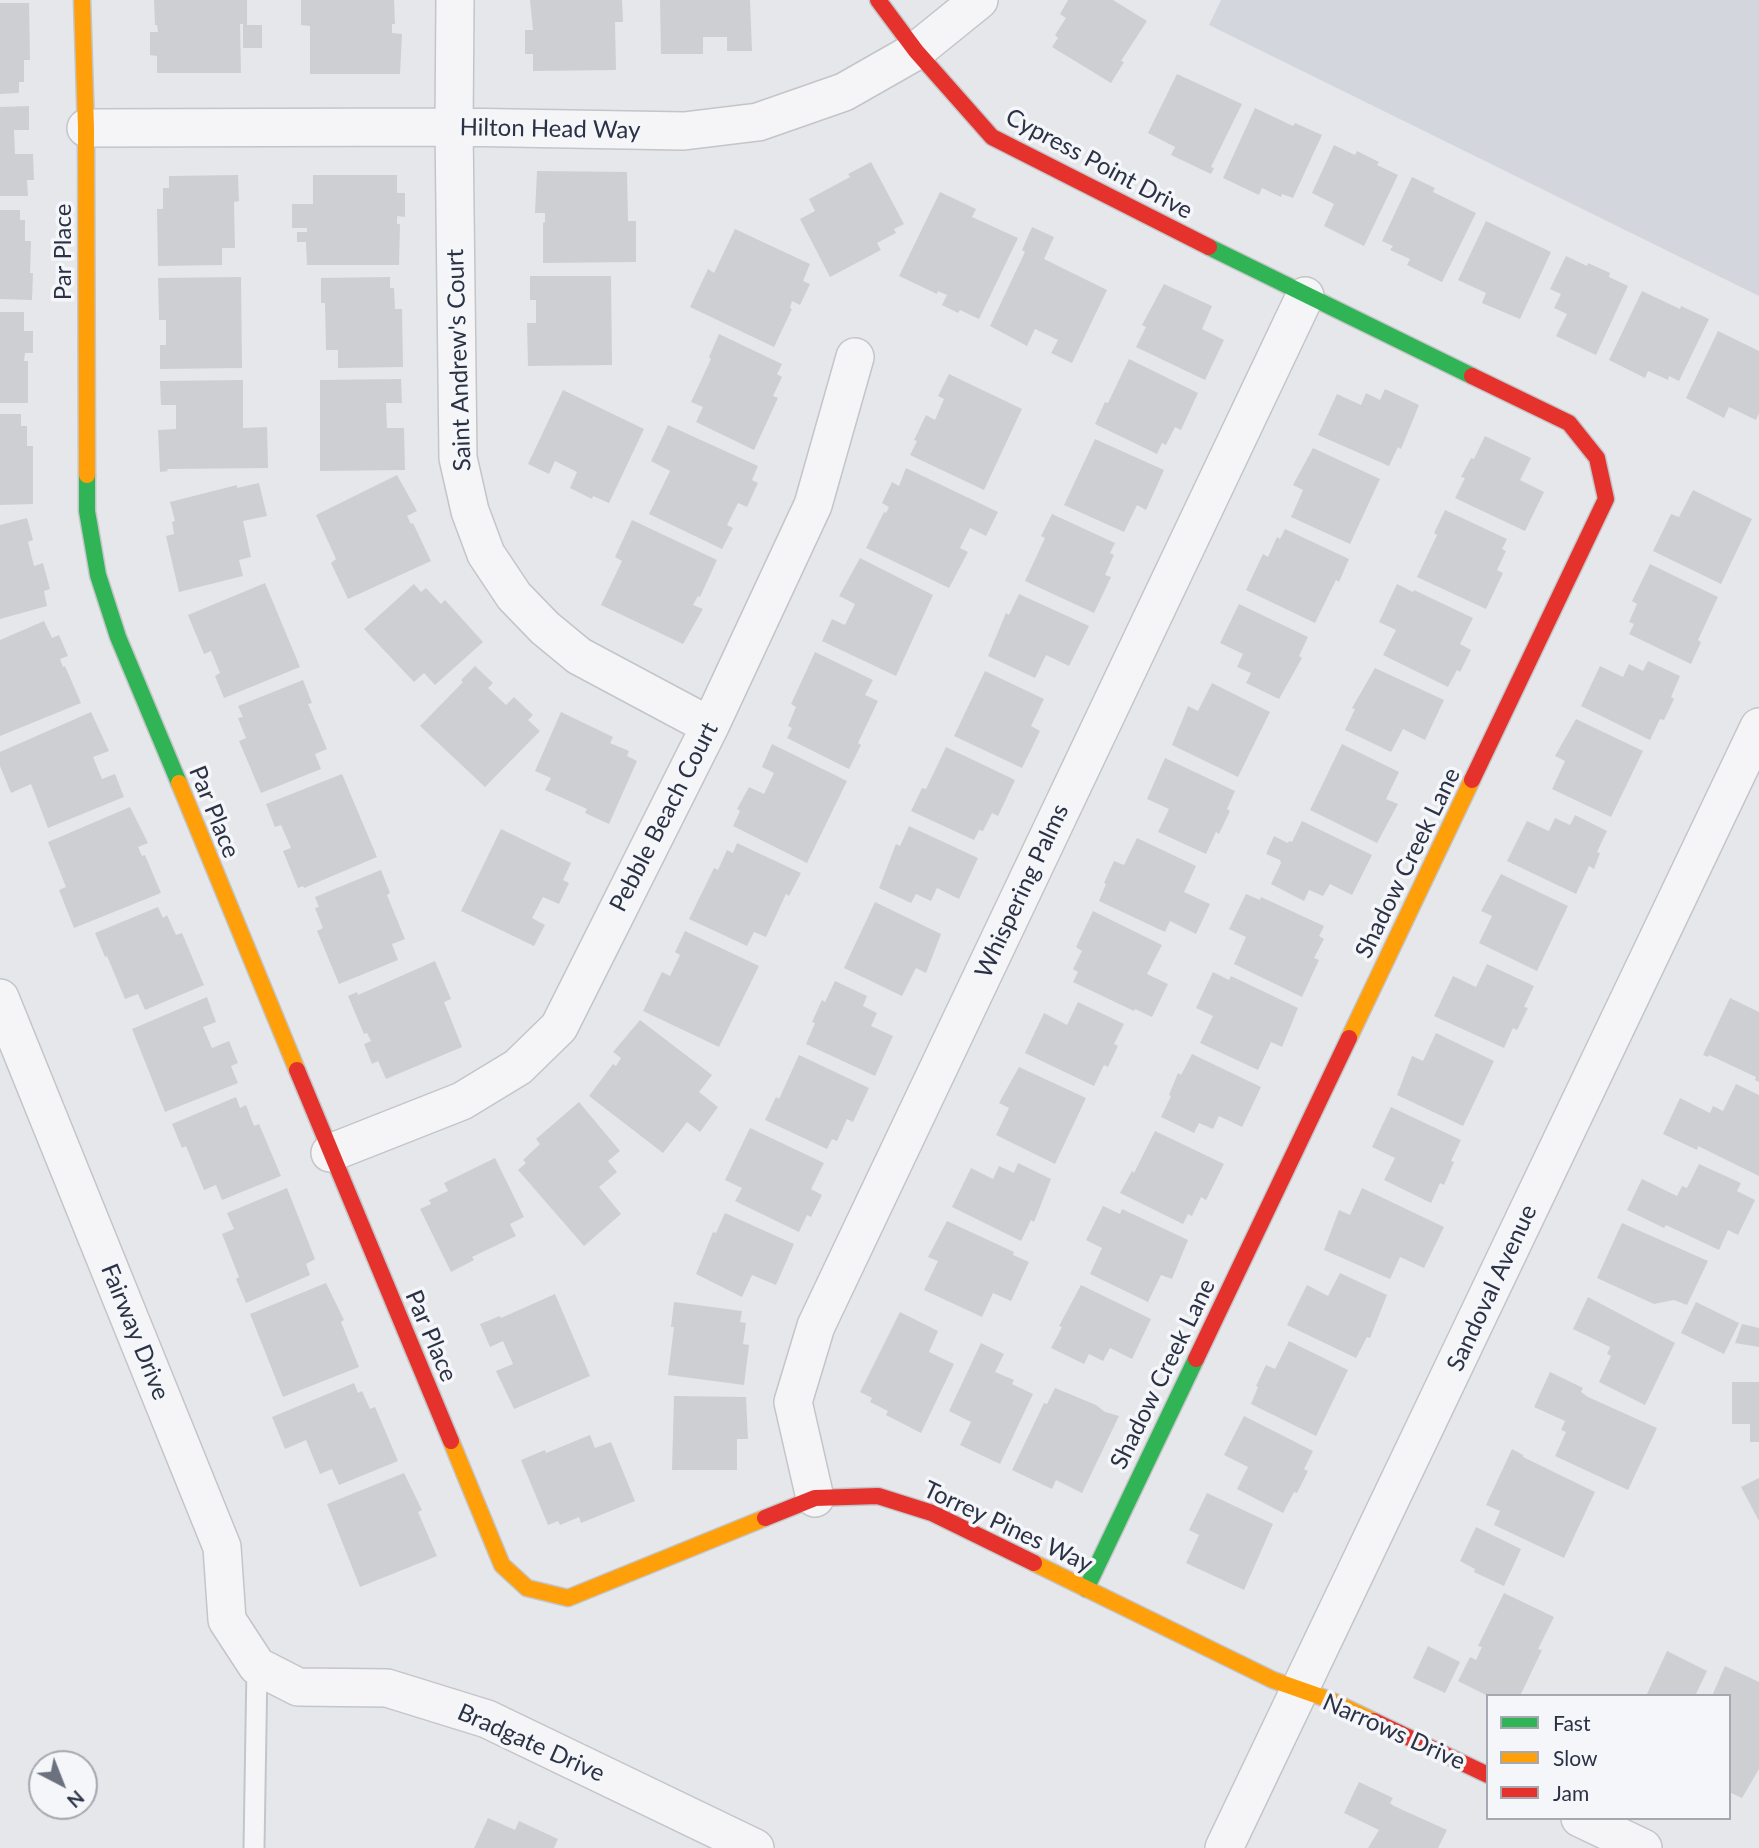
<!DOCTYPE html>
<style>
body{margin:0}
#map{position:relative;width:1759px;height:1848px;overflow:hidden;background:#e6e7ea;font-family:Lato,sans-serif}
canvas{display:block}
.legend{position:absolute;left:1486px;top:1694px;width:245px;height:126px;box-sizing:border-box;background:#f4f6f9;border:2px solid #a4a8b1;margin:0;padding:9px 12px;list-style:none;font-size:21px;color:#2b3245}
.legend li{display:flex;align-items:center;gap:14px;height:35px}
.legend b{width:35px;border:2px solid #a4a8b1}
.north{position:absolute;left:28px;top:1750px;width:70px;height:70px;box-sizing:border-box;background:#f4f6f9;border:2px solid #a4a8b1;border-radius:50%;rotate:138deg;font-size:19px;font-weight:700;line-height:28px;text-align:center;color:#2b3245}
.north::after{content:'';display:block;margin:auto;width:24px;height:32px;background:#6c717f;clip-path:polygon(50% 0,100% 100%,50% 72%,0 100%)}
</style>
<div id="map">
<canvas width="1759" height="1848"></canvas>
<ul class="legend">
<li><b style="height:9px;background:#30b455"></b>Fast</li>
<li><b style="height:9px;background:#ff9f0a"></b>Slow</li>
<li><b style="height:9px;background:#e5322d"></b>Jam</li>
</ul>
<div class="north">N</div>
</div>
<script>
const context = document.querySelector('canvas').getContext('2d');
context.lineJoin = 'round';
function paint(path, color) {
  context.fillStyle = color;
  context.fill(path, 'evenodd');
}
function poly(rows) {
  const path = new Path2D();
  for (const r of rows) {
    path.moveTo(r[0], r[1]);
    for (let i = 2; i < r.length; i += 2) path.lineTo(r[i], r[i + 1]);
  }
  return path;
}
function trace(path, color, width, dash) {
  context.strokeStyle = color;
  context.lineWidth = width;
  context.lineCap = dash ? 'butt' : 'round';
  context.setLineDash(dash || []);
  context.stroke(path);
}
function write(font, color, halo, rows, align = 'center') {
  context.font = font + ' Lato,sans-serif';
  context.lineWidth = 7;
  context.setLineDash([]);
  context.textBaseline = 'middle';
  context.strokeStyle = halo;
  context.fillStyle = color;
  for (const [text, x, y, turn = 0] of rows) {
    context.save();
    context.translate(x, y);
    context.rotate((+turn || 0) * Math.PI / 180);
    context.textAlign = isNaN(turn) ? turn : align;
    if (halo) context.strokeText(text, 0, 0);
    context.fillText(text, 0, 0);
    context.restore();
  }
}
const built = poly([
 [1221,0,1759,0,1759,296,1209,25]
]);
const building = poly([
 [154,0,247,0,247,25,262,25,262,48,243,48,243,24,240,24,241,73,157,73,157,56,150,55,150,32,158,32,157,25,155,25],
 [301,0,394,0,395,24,392,24,392,33,402,34,400,74,310,74,310,26,301,25],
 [530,0,622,0,623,22,615,22,616,70,533,71,533,54,525,54,525,30,533,30],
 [660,0,750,0,752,51,727,51,727,37,703,37,703,54,661,54],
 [1068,0,1113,0,1147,21,1121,61,1124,62,1111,83,1052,47,1058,38,1055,35,1066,18,1060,14],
 [0,3,29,3,30,60,24,60,24,82,19,82,19,93,0,94],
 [1177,74,1242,104,1211,167,1214,168,1211,174,1171,155,1175,147,1148,133],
 [29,106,29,130,14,130,15,154,33,154,34,180,27,180,28,196,0,196,0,107],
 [1255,108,1293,126,1295,123,1322,135,1293,198,1282,194,1281,197,1262,188,1259,195,1223,178],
 [1334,145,1355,155,1357,151,1379,162,1377,165,1398,175,1364,246,1324,226,1334,204,1312,193],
 [871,162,904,224,894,229,896,233,877,243,881,250,830,277,800,219,815,211,809,199,850,177,848,174],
 [537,171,627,172,628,221,636,221,636,262,543,263,543,223,545,222,545,213,535,213],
 [238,175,239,201,234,202,235,248,222,248,222,265,158,266,157,209,163,209,163,188,169,188,169,176],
 [313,175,397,175,397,193,405,193,405,217,397,216,397,224,400,224,399,265,307,265,306,242,297,242,297,232,307,232,307,228,292,228,292,204,313,204],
 [1412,177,1435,188,1433,192,1476,213,1442,282,1407,265,1410,259,1390,250,1393,246,1382,241],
 [940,192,976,209,972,217,1018,238,979,319,960,310,958,313,942,305,947,295,938,291,937,294,899,276],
 [0,210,20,210,20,220,25,220,25,241,31,241,30,273,33,273,32,300,0,299],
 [1486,221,1551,252,1520,319,1482,303,1486,293,1458,280],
 [1032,227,1054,237,1044,259,1107,290,1072,363,1051,353,1058,340,1035,329,1027,346,990,326,1025,252,1022,250],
 [735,229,810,264,803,281,810,284,800,305,792,301,790,308,792,309,774,347,690,307,708,269,714,273],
 [1566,256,1587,266,1588,263,1610,273,1609,277,1628,286,1596,355,1556,336,1567,314,1554,308,1561,294,1550,289],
 [530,276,611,276,612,365,528,366,527,323,536,323,536,300,530,300],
 [241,277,242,368,160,369,160,345,166,345,166,320,159,320,158,278],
 [390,277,390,288,394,288,395,309,402,309,403,367,338,368,338,350,326,350,325,303,321,303,321,278],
 [1164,284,1212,306,1202,329,1224,340,1205,380,1136,347,1146,327,1142,325],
 [1642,291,1680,309,1681,306,1709,319,1679,381,1669,376,1668,380,1648,371,1645,378,1609,360],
 [0,312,24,312,24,331,33,331,33,353,25,353,24,361,28,361,28,403,0,403],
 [1718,331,1759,351,1759,413,1756,420,1729,407,1724,418,1686,398],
 [719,334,782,364,777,374,782,377,773,396,778,398,754,450,696,422,703,407,691,402,711,359,709,357],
 [1129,359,1198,393,1181,430,1175,427,1166,445,1162,443,1157,454,1095,424,1105,402,1108,403],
 [949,374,1022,409,984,490,910,455,917,441,914,440,926,415,935,420,944,399,938,396],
 [401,379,402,403,386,403,387,428,404,428,405,470,320,471,320,380],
 [243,380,243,428,267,427,268,468,167,469,168,471,160,472,158,430,176,429,176,405,161,405,160,381],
 [1385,389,1419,405,1401,449,1398,447,1389,466,1318,435,1337,394,1361,405,1366,393,1380,400],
 [563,390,644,429,609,503,593,496,592,499,570,488,577,472,555,461,549,474,528,464],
 [0,414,21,414,21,426,27,426,27,446,33,446,33,504,0,505],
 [668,425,758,466,752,480,758,483,747,507,738,503,727,525,733,528,722,549,649,514,670,471,651,461],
 [1485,436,1531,458,1520,480,1544,492,1525,531,1455,498,1465,478,1461,477,1471,458,1474,459],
 [1095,439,1164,470,1146,510,1137,505,1124,532,1064,505],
 [1313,448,1380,479,1350,544,1291,517,1303,490,1293,485],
 [906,468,998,512,986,536,970,528,960,548,968,552,949,588,866,548,884,512,886,513,889,507,882,503,892,482,899,486],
 [397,475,417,511,407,516,411,524,413,523,431,561,348,599,331,563,336,559,316,515],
 [259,483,267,516,243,521,251,557,239,560,243,576,179,592,166,536,174,534,172,522,175,521,170,502,237,485,237,488],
 [1693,490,1752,519,1721,584,1653,551,1671,514,1679,517],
 [1445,510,1507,539,1502,549,1506,551,1497,570,1503,573,1486,609,1417,577,1437,535,1434,533],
 [1052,514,1115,543,1110,553,1114,555,1105,575,1111,577,1094,613,1025,581,1045,538,1041,536],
 [27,518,33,540,28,542,34,566,43,563,50,589,44,591,47,606,0,619,0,525],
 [632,520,717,560,700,597,698,596,693,605,703,609,683,644,601,605,622,561,615,557],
 [1285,529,1349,559,1339,582,1336,580,1315,623,1246,590,1263,554,1268,557,1277,537,1280,539],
 [860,558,933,595,896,676,822,641,832,619,845,625,855,604,839,596],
 [1650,564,1718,597,1698,640,1701,642,1691,664,1629,634,1634,624,1629,622,1637,604,1632,601],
 [265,583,300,667,224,698,215,676,220,673,211,651,204,654,188,615],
 [414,584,421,592,426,588,441,604,445,600,483,642,435,685,424,673,414,682,364,629],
 [1397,584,1413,592,1414,590,1473,618,1460,644,1471,650,1460,672,1457,670,1448,687,1383,655,1396,630,1379,622],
 [1019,594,1089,626,1069,666,1046,655,1035,678,988,656,1006,613,1009,615],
 [1239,604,1308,637,1299,656,1302,658,1279,699,1246,683,1251,673,1237,667,1243,654,1220,643],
 [44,621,52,638,59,635,68,656,60,659,63,667,65,666,81,703,0,736,0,640],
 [815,652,873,680,865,695,878,701,858,743,861,745,849,769,787,738,792,728,788,726,796,707,791,704],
 [1648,661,1680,676,1671,697,1674,699,1664,720,1660,719,1650,740,1581,706,1600,666,1623,677,1629,664,1643,671],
 [475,666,493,683,488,688,506,705,514,697,533,715,528,720,540,731,485,787,420,726,463,682,461,680],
 [1375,668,1444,700,1425,740,1403,729,1391,752,1345,730,1355,709,1352,708],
 [985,671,1044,699,1031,726,1040,731,1022,768,954,736],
 [303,680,312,703,308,704,327,749,315,754,321,769,261,793,239,741,246,738,238,718,243,717,238,706],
 [1212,683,1270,712,1238,777,1172,745,1188,706,1198,711],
 [91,712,109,751,93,757,102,779,115,774,124,797,48,828,31,784,11,793,0,766,0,752],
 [561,712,613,737,610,743,629,751,627,756,637,761,609,824,585,813,587,809,545,790,551,778,535,771],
 [1576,719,1643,751,1611,817,1552,789,1565,761,1555,756],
 [772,744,847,781,807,863,733,826,740,811,737,809,749,787,764,794,774,773,762,767],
 [1342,744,1399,772,1386,799,1398,804,1377,843,1310,810],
 [946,747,1015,780,998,816,992,813,983,831,979,830,974,840,911,811,922,788,926,789],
 [1165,758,1235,791,1227,809,1230,811,1219,834,1216,832,1206,854,1158,832,1169,809,1147,799],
 [342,774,377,857,304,888,303,886,298,888,283,851,291,848,281,825,275,827,266,804],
 [130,807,148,843,138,847,142,856,145,855,161,893,74,928,59,890,66,887,48,842],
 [1575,815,1607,831,1597,852,1600,853,1594,869,1589,866,1576,894,1507,861,1527,821,1549,831,1555,818,1570,825],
 [1302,821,1372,855,1352,895,1330,884,1323,896,1309,890,1304,901,1271,884,1281,863,1280,860,1266,854,1274,836,1288,843,1289,841,1292,842],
 [909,826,978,858,959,899,937,888,931,901,916,894,911,903,879,888,896,844,900,846],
 [501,829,571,863,563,880,569,883,559,904,543,897,532,918,545,925,534,946,461,911],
 [1137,838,1196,866,1184,892,1210,904,1196,934,1170,921,1165,932,1099,901,1106,884,1104,883,1114,861,1124,865],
 [737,843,801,873,789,896,786,894,766,937,754,932,747,946,689,919,714,868,718,870,727,850,733,853],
 [381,870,390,893,387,895,405,939,392,944,398,960,339,984,317,931,323,928,315,908,319,907,315,897],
 [1501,874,1568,906,1537,971,1479,943,1492,916,1481,911],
 [1246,894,1260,900,1261,897,1324,926,1319,936,1324,939,1314,958,1319,960,1302,997,1234,964,1246,937,1229,929],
 [875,902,941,934,926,973,916,968,902,996,844,968],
 [158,907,163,918,167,915,176,935,182,933,204,985,145,1010,138,994,125,999,107,956,105,957,95,933],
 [1093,911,1162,945,1147,974,1168,984,1152,1017,1135,1009,1134,1011,1073,982,1078,972,1073,969,1082,951,1076,947],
 [685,931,759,966,719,1047,643,1011,662,972,670,976,680,955,675,952],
 [435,961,451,999,444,1002,462,1047,386,1079,378,1061,372,1064,364,1044,371,1041,367,1033,364,1034,348,996,357,992,358,995],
 [1487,964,1534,986,1524,1007,1528,1008,1517,1030,1513,1028,1504,1048,1434,1016,1453,976,1476,987],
 [1213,972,1229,980,1231,976,1298,1008,1282,1047,1271,1042,1258,1070,1200,1043,1213,1016,1196,1008],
 [835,981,867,996,863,1006,877,1013,871,1026,893,1036,875,1076,806,1044,815,1023,812,1022,822,1000,825,1002],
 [207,997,216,1022,203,1027,212,1048,229,1041,238,1063,231,1066,238,1083,165,1112,132,1029],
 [1730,998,1759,1012,1759,1082,1755,1080,1756,1077,1709,1055,1708,1057,1703,1055],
 [1078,1002,1124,1024,1114,1044,1118,1046,1108,1067,1104,1065,1094,1086,1025,1053,1044,1013,1067,1025],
 [640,1020,712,1075,699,1092,718,1107,700,1132,687,1122,663,1153,589,1096,613,1064,616,1066,621,1058,613,1052],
 [1436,1033,1494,1061,1463,1126,1397,1095,1412,1056,1423,1061],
 [1192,1054,1261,1087,1242,1127,1219,1116,1213,1129,1199,1123,1194,1133,1161,1117,1171,1096,1169,1095,1178,1073,1181,1075],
 [799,1055,869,1088,853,1122,847,1119,837,1141,832,1139,827,1149,765,1120,776,1097,779,1099],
 [1019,1067,1086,1098,1055,1164,996,1135,1009,1108,999,1103],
 [1736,1084,1759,1095,1759,1176,1698,1146,1697,1150,1663,1134,1680,1098,1710,1113,1713,1106,1723,1111],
 [236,1097,240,1108,246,1105,254,1126,259,1124,281,1176,222,1200,216,1185,204,1190,186,1146,182,1148,172,1124],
 [579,1102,620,1151,608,1161,617,1172,599,1187,621,1214,584,1246,518,1170,526,1163,523,1160,540,1144,536,1139],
 [1391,1107,1461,1140,1451,1161,1454,1162,1444,1185,1440,1183,1431,1203,1384,1180,1395,1158,1372,1147],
 [750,1128,824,1163,811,1189,822,1195,811,1217,807,1215,799,1232,735,1201,742,1188,725,1180],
 [1155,1131,1224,1164,1206,1200,1201,1197,1192,1216,1188,1214,1183,1224,1120,1193,1132,1171,1134,1173],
 [495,1158,524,1217,510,1224,516,1236,472,1257,474,1260,451,1272,420,1209,431,1204,429,1200,448,1191,444,1183],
 [1018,1163,1051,1179,1034,1222,1031,1220,1021,1241,952,1207,971,1168,993,1179,999,1166,1014,1173],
 [1699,1164,1741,1183,1737,1191,1755,1200,1738,1235,1728,1230,1719,1250,1666,1225,1664,1228,1627,1210,1642,1179,1677,1196,1682,1186,1687,1188],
 [287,1188,315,1259,306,1264,310,1275,246,1303,236,1279,239,1277,222,1234,234,1229,227,1213],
 [1362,1188,1444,1227,1424,1268,1400,1257,1390,1279,1324,1250,1339,1210,1350,1215],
 [1103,1206,1120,1214,1122,1209,1188,1240,1172,1279,1161,1275,1148,1302,1090,1274,1102,1248,1086,1240],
 [725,1213,794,1244,776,1285,752,1275,742,1297,696,1274,713,1232,716,1233],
 [947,1221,1014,1252,1013,1255,1029,1262,1011,1301,993,1293,982,1317,924,1290,938,1261,928,1257],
 [1622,1223,1708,1261,1687,1305,1674,1300,1654,1304,1597,1278],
 [1340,1273,1387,1295,1370,1338,1367,1337,1356,1358,1287,1325,1307,1285,1328,1296],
 [326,1283,344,1320,341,1322,359,1367,283,1397,250,1314],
 [1081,1285,1151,1319,1132,1359,1110,1348,1103,1361,1089,1354,1084,1364,1051,1348,1062,1327,1059,1326],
 [555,1294,590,1376,514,1409,496,1371,513,1364,503,1341,490,1347,480,1324,500,1316,501,1318],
 [1588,1297,1675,1343,1645,1405,1599,1382,1611,1356,1607,1354,1610,1347,1573,1329],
 [674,1302,742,1311,740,1322,746,1323,743,1344,749,1345,744,1385,668,1375,674,1327,671,1327],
 [1696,1302,1739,1323,1724,1354,1681,1333],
 [900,1312,938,1331,929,1352,954,1364,921,1433,886,1415,888,1411,870,1402,872,1398,860,1392],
 [1742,1324,1759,1328,1759,1347,1735,1343],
 [1289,1341,1348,1370,1316,1436,1251,1404,1258,1387,1256,1386,1266,1365,1275,1369],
 [981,1343,1004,1354,995,1372,1014,1380,1012,1384,1033,1394,1000,1464,960,1445,971,1422,949,1411],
 [1550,1372,1583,1388,1581,1392,1588,1397,1657,1428,1628,1490,1555,1456,1566,1432,1561,1430,1565,1421,1534,1407],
 [1732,1382,1759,1382,1759,1442,1750,1442,1750,1424,1732,1424],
 [354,1383,358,1393,362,1391,370,1409,375,1407,398,1461,339,1485,332,1469,320,1474,306,1440,285,1449,272,1417],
 [1055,1388,1096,1405,1105,1412,1119,1416,1082,1493,1056,1480,1052,1489,1012,1470,1044,1403,1047,1404],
 [674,1396,746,1397,748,1439,737,1439,737,1470,672,1470],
 [1244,1416,1313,1451,1304,1469,1308,1471,1297,1493,1294,1492,1283,1513,1237,1489,1248,1467,1224,1455],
 [590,1435,595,1448,611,1442,635,1501,581,1523,579,1517,560,1525,558,1521,548,1525,521,1460,545,1450,546,1453],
 [1512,1449,1523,1455,1523,1457,1595,1492,1564,1558,1494,1525,1500,1511,1486,1505],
 [404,1473,422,1510,418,1512,437,1556,360,1587,327,1504],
 [1759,1478,1759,1521,1741,1487],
 [1207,1493,1273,1524,1244,1590,1186,1563,1199,1535,1189,1530],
 [1476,1527,1521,1549,1504,1586,1474,1572,1475,1569,1460,1561],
 [1504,1593,1554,1617,1538,1649,1542,1650,1520,1696,1488,1696,1458,1681,1470,1657,1476,1660,1482,1647,1478,1646],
 [1428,1646,1460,1662,1445,1693,1413,1678],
 [1667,1651,1707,1671,1695,1696,1646,1696],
 [1725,1666,1759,1682,1759,1769,1742,1798,1729,1792,1729,1696,1712,1696],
 [1359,1782,1393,1798,1390,1803,1394,1806,1447,1830,1438,1848,1368,1848,1379,1830,1344,1813],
 [488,1818,515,1830,519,1821,558,1839,554,1848,474,1848]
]);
const lane = poly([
 [254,1848,257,1666]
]);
const street = poly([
 [455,0,454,127,458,458,470,511,486,554,514,596,545,628,579,656,710,726],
 [86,128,454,127,684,131,758,122,844,92,916,51,979,0],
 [0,998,222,1547,227,1620,257,1666,298,1687,387,1688,487,1719,755,1848],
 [330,1153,462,1101,518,1067,559,1027,710,726,813,505,855,357],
 [815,1498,793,1402,816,1326,1305,296],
 [1580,1818,1643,1848],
 [1224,1848,1759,727]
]);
const fast = poly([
 [1209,247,1472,376],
 [87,475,87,511,98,575,118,637,179,783],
 [1086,1589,1196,1359]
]);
const slow = poly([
 [82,0,86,128,87,475],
 [179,783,297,1070],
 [1349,1038,1472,780],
 [451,1441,502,1565,527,1588,568,1598,765,1518],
 [1034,1563,1273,1680,1330,1700,1374,1721]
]);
const jam = poly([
 [878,0,916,51,992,137,1209,247],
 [1472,780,1606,499,1597,458,1569,423,1472,376],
 [297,1070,451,1441],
 [1196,1359,1349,1038],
 [765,1518,815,1498,878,1496,932,1513,1034,1563],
 [1374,1721,1488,1775]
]);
const streetNames = [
 ["Hilton Head Way",550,129,1],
 ["Cypress Point Drive",1099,164,28],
 ["Par Place",63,252,-90],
 ["Saint Andrew's Court",459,360,-92],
 ["Par Place",214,812,68],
 ["Pebble Beach Court",664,817,-63],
 ["Shadow Creek Lane",1408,863,-64],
 ["Whispering Palms",1022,891,-65],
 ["Sandoval Avenue",1492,1288,-65],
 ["Fairway Drive",135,1332,68],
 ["Par Place",431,1336,67],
 ["Shadow Creek Lane",1163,1374,-64],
 ["Torrey Pines Way",1008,1527,25],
 ["Narrows Drive",1394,1732,24],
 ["Bradgate Drive",531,1743,24]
];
paint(built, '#d4d6dd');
paint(building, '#cecfd3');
trace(lane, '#c4c5c8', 23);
trace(street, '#c4c5c8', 40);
trace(fast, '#c4c5c8', 19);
trace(slow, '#c4c5c8', 19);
trace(jam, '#c4c5c8', 19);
trace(lane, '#f5f5f7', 19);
trace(street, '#f5f5f7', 37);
trace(fast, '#30b455', 16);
trace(slow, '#ff9f0a', 16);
trace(jam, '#e5322d', 16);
write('24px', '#2b3245', '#f4f6f9', streetNames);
</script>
